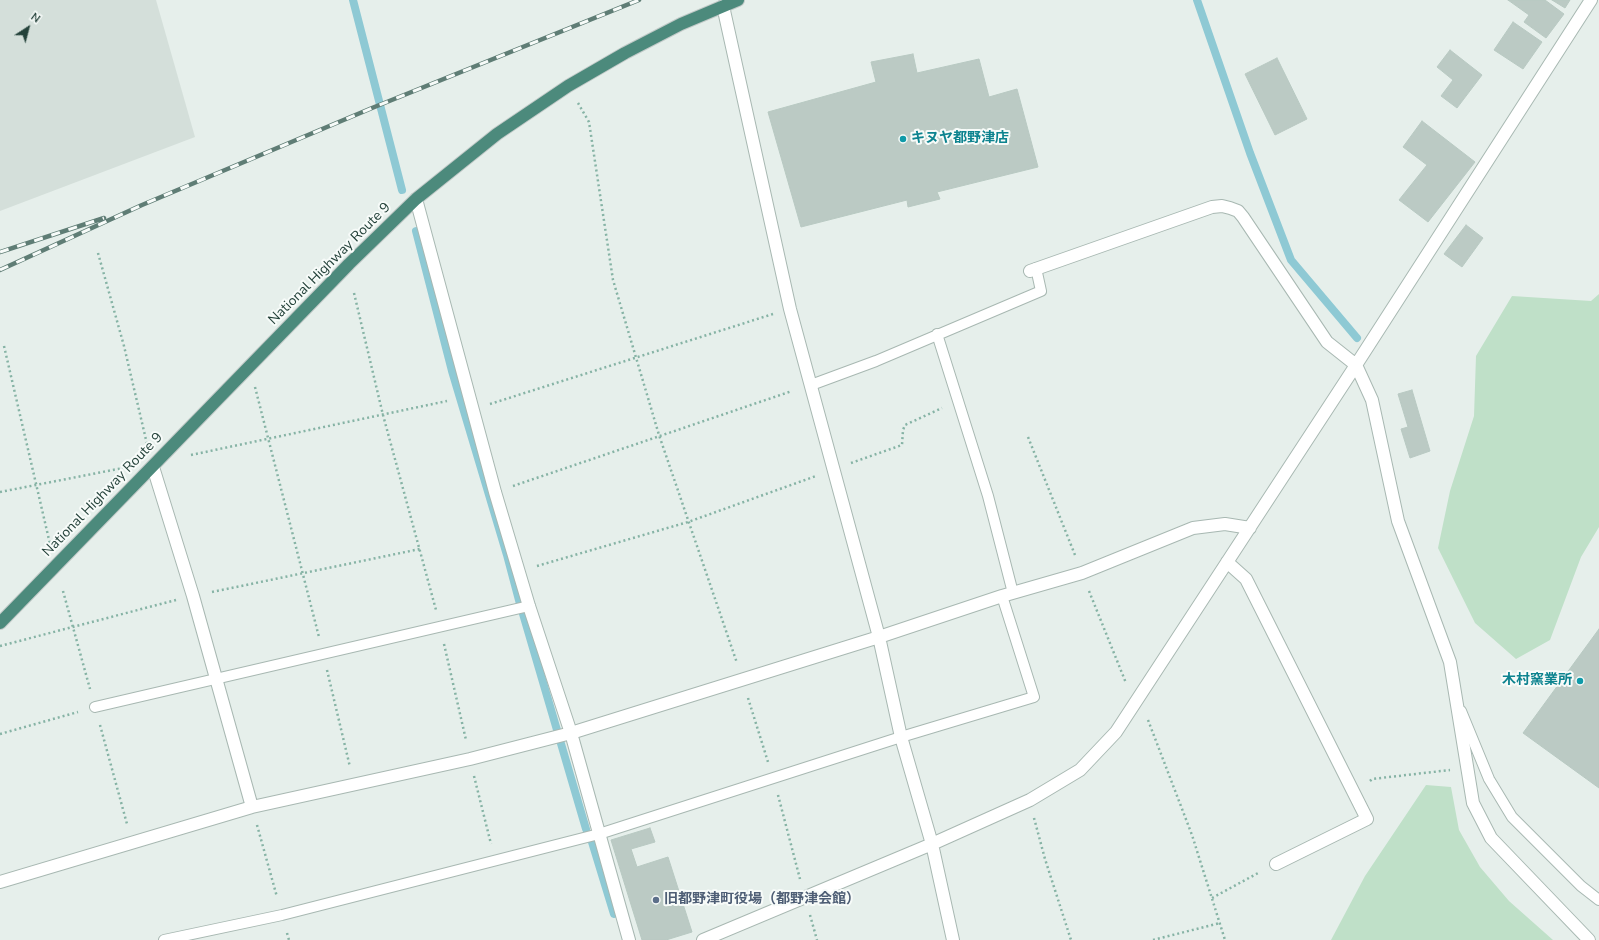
<!DOCTYPE html>
<meta charset="utf-8">
<style>
body{margin:0}
#map{position:relative;width:1599px;height:940px;overflow:hidden;background:#e6efeb;font-family:"Nunito Sans",sans-serif}
canvas{display:block}
.north{position:absolute;left:8px;top:8px;width:40px;height:40px;-webkit-text-stroke:3px #f7fbf9;paint-order:stroke;rotate:36deg;font-size:11px;font-weight:700;line-height:16px;text-align:center;color:#24423a}
.north::after{content:'';display:block;margin:auto;width:14px;height:18px;background:#24423a;clip-path:polygon(50% 0,100% 100%,50% 72%,0 100%)}
</style>
<div id="map">
<canvas width="1599" height="940"></canvas>
<div class="north">N</div>
</div>
<script>
const context = document.querySelector('canvas').getContext('2d');
context.lineJoin = 'round';
function paint(path, color) {
  context.fillStyle = color;
  context.fill(path, 'evenodd');
}
function poly(rows) {
  const path = new Path2D();
  for (const r of rows) {
    path.moveTo(r[0], r[1]);
    for (let i = 2; i < r.length; i += 2) path.lineTo(r[i], r[i + 1]);
  }
  return path;
}
function trace(path, color, width, dash) {
  context.strokeStyle = color;
  context.lineWidth = width;
  context.lineCap = dash ? 'butt' : 'round';
  context.setLineDash(dash || []);
  context.stroke(path);
}
function write(font, color, halo, rows, align = 'center') {
  context.font = font + ' "Nunito Sans","Noto Sans JP",sans-serif';
  context.lineWidth = 4;
  context.setLineDash([]);
  context.textBaseline = 'middle';
  context.strokeStyle = halo;
  context.fillStyle = color;
  for (const [text, x, y, turn = 0] of rows) {
    context.save();
    context.translate(x, y);
    context.rotate((+turn || 0) * Math.PI / 180);
    context.textAlign = isNaN(turn) ? turn : align;
    if (halo) context.strokeText(text, 0, 0);
    context.fillText(text, 0, 0);
    context.restore();
  }
}
const built = poly([
 [0,0,156,0,195,137,0,211]
]);
const green = poly([
 [1599,294,1599,527,1581,557,1550,640,1516,659,1475,623,1438,548,1450,491,1474,416,1476,356,1512,296,1591,301],
 [1426,785,1451,787,1459,830,1480,867,1509,901,1553,940,1331,940,1365,876]
]);
const stream = poly([
 [353,0,402,190],
 [1197,0,1250,153,1291,260,1357,338],
 [416,231,452,371,507,555,520,604],
 [523,614,586,829],
 [592,842,614,914]
]);
const building = poly([
 [1508,0,1545,0,1564,14,1546,38,1524,22,1529,15,1508,0],
 [1552,0,1570,0,1565,8,1552,0],
 [1513,22,1542,42,1523,69,1494,50,1513,22],
 [1450,50,1482,75,1457,108,1441,96,1453,80,1437,67,1450,50],
 [913,54,917,73,979,59,989,97,1017,89,1038,167,937,192,940,199,908,207,907,200,801,227,768,112,876,82,871,62,913,54],
 [1277,58,1307,119,1275,135,1245,74,1277,58],
 [1422,121,1475,162,1428,222,1399,200,1427,165,1403,147,1422,121],
 [1466,225,1483,238,1462,267,1444,254,1466,225],
 [1412,390,1430,451,1410,458,1401,429,1408,427,1398,394,1412,390],
 [1599,629,1599,788,1523,733,1599,629],
 [650,828,655,842,631,849,637,867,668,857,692,932,666,940,642,940,611,840,650,828]
]);
const path = poly([
 [578,103,589,122,613,280,659,435,737,663],
 [98,253,124,346,147,444],
 [354,293,383,415,436,610],
 [4,346,50,544],
 [255,387,319,637],
 [490,404,773,314],
 [1028,437,1075,555],
 [191,455,447,401],
 [851,463,902,445,903,430,905,425,942,408],
 [513,486,792,391],
 [0,492,123,468],
 [537,566,688,522,816,476],
 [63,591,90,689],
 [1089,591,1126,683],
 [212,592,420,549],
 [444,644,466,740],
 [0,646,176,600],
 [327,670,350,767],
 [748,698,768,762],
 [1148,720,1192,835,1225,940],
 [100,725,127,824],
 [0,734,78,712],
 [474,776,491,844],
 [1370,781,1372,779,1450,770],
 [778,795,800,879],
 [1034,818,1045,859,1071,940],
 [257,825,277,897],
 [1212,898,1260,872],
 [810,915,817,940],
 [287,933,289,940],
 [1153,940,1220,923]
]);
const service = poly([
 [937,334,988,496,1013,593],
 [811,385,876,361,1041,291,1036,268],
 [95,707,529,606],
 [1461,711,1489,779,1512,817,1581,886,1599,900],
 [164,940,282,915,599,834,901,737,1034,697,1002,596]
]);
const minor = poly([
 [723,6,790,309,879,637,901,737,932,844,953,940],
 [416,199,495,492,529,606,571,733,629,940],
 [1030,271,1212,207,1222,206,1230,208,1238,211,1243,217,1327,342,1356,365,1372,400,1398,521,1450,662,1473,803,1491,838,1589,940],
 [153,467,193,596,252,807],
 [1227,562,1246,579,1367,819,1276,864],
 [0,882,252,807,470,759,571,733,879,637,1002,596,1082,573,1193,528,1225,524,1250,528],
 [703,940,932,844,1030,800,1080,770,1116,732,1356,365,1591,0]
]);
const trunk = poly([
 [0,623,349,264,416,199,497,134,568,86,625,53,681,24,738,0]
]);
const rail = poly([
 [0,252,104,218],
 [0,270,142,205,372,108,639,0]
]);
const markers = [
 [903,139,4,"#0f9aa8"],
 [1580,681,4,"#0f9aa8"],
 [656,900,4,"#5c6f8a"]
];
const cultureNames = [
 ["キヌヤ都野津店",911,139],
 ["木村窯業所",1572,681,"right"]
];
const streetNames = [
 ["National Highway Route 9",330,264,-45],
 ["National Highway Route 9",103,495,-46]
];
const serviceNames = [
 ["旧都野津町役場（都野津会館）",664,900]
];
paint(built, '#d4dfda');
paint(green, '#bfe0c8');
trace(stream, '#8ec9d4', 8);
paint(building, '#bbcac4');
trace(building, '#b8c9c2', 1);
trace(service, '#a8b8b2', 12);
trace(minor, '#a8b8b2', 14);
trace(trunk, '#c2cac8', 14);
trace(path, '#86b3a5', 2.5, [2, 3]);
trace(service, '#fff', 10);
trace(minor, '#fff', 12);
trace(trunk, '#4c8a7c', 12);
trace(rail, '#5f7d75', 4.5);
trace(rail, '#f7fbf9', 3, [9]);
for (const [x, y, r, color] of markers) {
  const dot = new Path2D();
  dot.arc(x, y, r, 0, 2 * Math.PI);
  context.fillStyle = color;
  context.fill(dot);
  trace(dot, '#f7fbf9', 1.5);
}
write('bold 14px', '#0d838f', '#f7fbf9', cultureNames, 'left');
write('14px', '#24423a', '#f7fbf9', streetNames);
write('bold 14px', '#4e5e75', '#f7fbf9', serviceNames, 'left');
</script>
